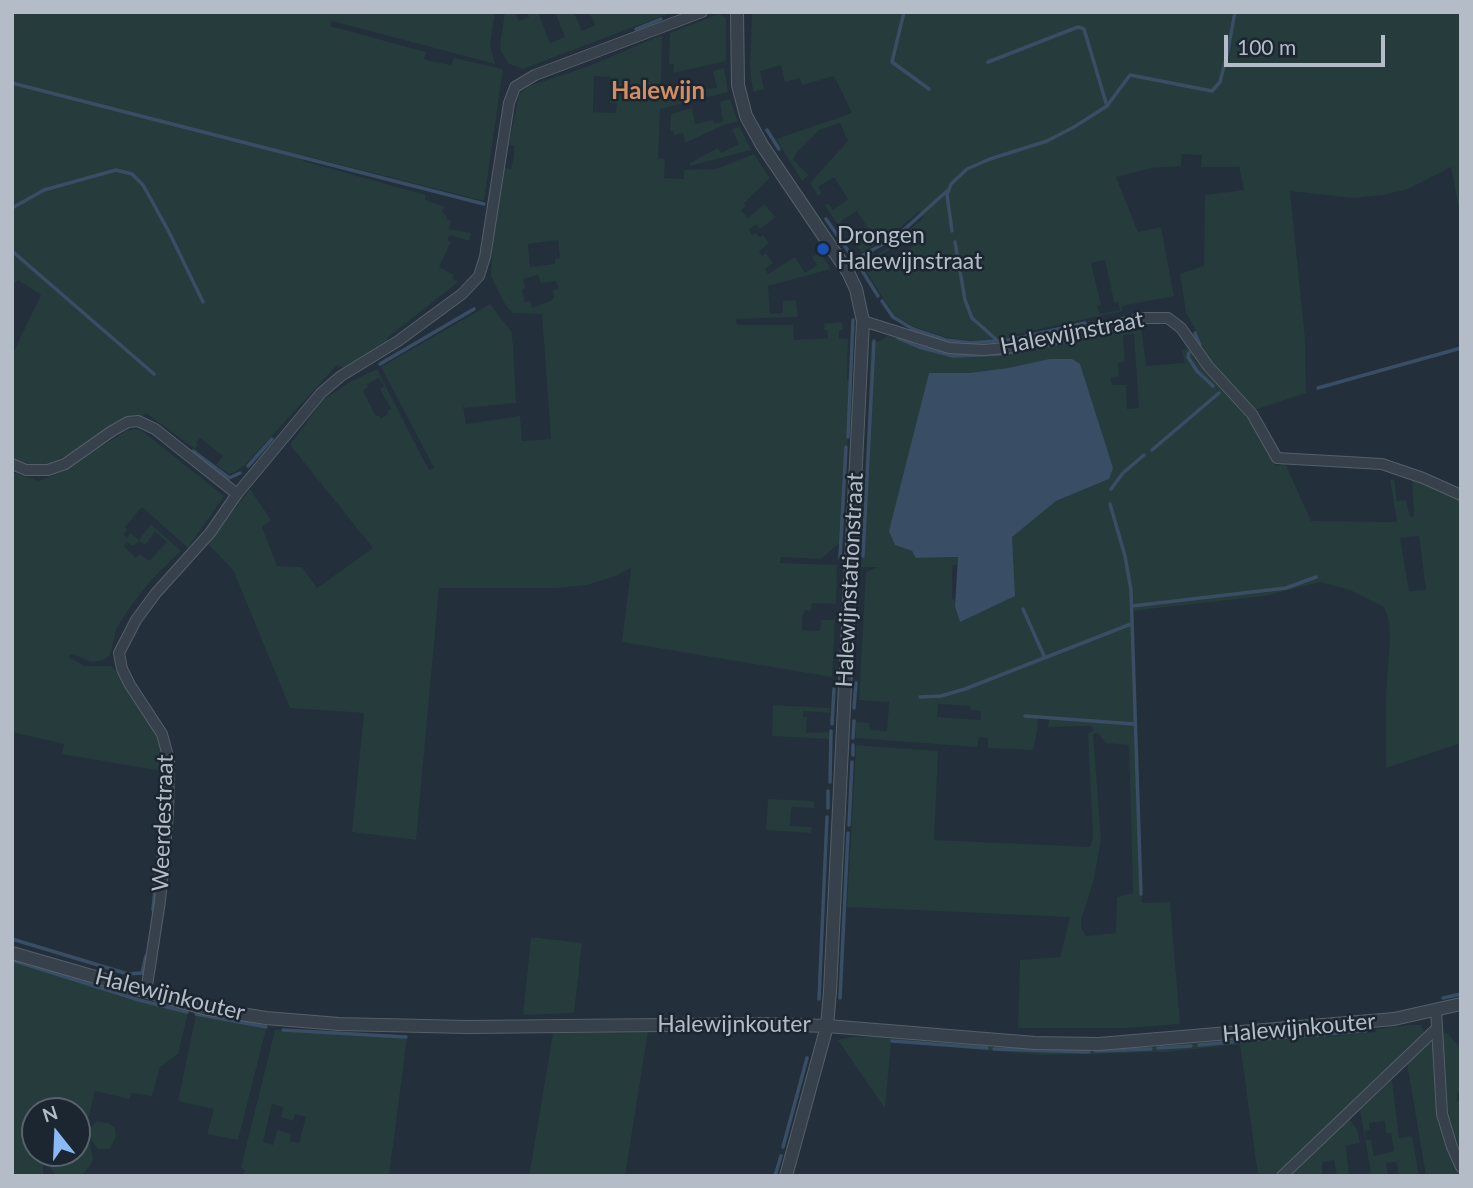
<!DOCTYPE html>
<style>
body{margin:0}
#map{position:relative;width:1473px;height:1188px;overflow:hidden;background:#232f3b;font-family:Lato,sans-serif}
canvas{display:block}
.frame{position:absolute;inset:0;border:14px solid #b3bcc7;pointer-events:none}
.north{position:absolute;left:21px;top:1097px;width:70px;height:70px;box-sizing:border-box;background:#1c2630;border:2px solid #58626c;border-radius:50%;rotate:342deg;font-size:19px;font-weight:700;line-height:28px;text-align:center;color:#b3bcc7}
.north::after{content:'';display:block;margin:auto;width:24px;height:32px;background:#8ab9f5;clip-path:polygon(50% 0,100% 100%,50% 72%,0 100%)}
.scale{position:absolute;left:1224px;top:35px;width:161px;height:32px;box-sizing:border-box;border:4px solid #b3bcc7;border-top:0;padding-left:9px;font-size:21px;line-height:24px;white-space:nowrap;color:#b3bcc7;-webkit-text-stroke:5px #1c2630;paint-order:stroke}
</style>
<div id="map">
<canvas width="1473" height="1188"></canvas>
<div class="frame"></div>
<div class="north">N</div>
<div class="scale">100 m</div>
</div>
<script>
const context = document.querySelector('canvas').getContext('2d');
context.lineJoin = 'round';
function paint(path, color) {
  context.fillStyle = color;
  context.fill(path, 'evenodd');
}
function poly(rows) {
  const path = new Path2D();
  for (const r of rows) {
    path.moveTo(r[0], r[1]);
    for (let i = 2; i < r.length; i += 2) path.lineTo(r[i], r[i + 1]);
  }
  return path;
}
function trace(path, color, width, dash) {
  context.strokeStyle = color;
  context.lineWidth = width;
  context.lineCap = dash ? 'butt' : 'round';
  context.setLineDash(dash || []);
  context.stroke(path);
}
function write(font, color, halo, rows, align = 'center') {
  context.font = font + ' Lato,sans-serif';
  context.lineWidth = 5;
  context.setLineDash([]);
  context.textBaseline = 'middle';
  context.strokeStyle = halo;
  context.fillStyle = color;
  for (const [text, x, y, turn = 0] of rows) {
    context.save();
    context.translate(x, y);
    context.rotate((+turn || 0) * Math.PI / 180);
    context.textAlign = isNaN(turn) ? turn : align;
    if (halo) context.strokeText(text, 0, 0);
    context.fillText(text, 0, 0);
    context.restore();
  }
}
const green = poly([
 [12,12,495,12,490,45,495,64,332,21,330,26,426,52,424,59,430,61,451,65,454,58,503,69,484,201,306,156,303,161,426,195,425,200,445,207,442,210,446,215,446,219,451,221,449,229,471,233,469,241,450,235,447,240,451,242,439,267,454,275,452,278,458,282,386,339,390,341,344,368,337,365,245,465,235,472,229,474,216,465,223,456,200,438,196,443,198,445,195,449,146,413,143,416,123,420,49,466,32,467,12,460,12,355,41,295,18,280,12,286],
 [505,12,515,12,519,21,529,17,527,12,544,12,539,15,550,43,565,37,555,12,574,13,582,31,595,25,589,12,673,12,523,69,509,64,501,51,500,45],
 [752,12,1461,12,1461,220,1451,167,1408,189,1383,195,1353,198,1290,191,1305,339,1306,393,1258,409,1250,408,1206,359,1199,336,1186,313,1180,274,1204,266,1205,195,1244,190,1239,167,1201,167,1202,155,1182,154,1181,166,1152,168,1116,177,1138,232,1161,227,1174,296,1122,306,1122,311,1017,334,1020,344,970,341,945,337,915,327,894,315,862,265,892,245,923,218,919,211,896,231,862,253,855,244,871,233,857,211,841,221,844,227,841,229,825,206,828,203,833,210,848,199,834,177,818,187,822,193,818,196,810,183,848,141,840,123,819,130,798,151,793,160,809,175,802,181,776,139,852,113,834,76,802,85,800,78,785,82,781,65,760,71,764,89,753,92,750,67],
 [908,235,915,244,904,253,871,271,867,263,893,248],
 [1105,260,1114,302,1118,302,1120,310,1100,314,1097,306,1101,305,1091,263],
 [719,14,726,18,726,61,673,73,674,64,669,64,670,33],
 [662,35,661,87,687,81,689,90,717,88,713,71,724,68,728,92,660,109,658,158,665,159,664,178,684,179,684,170,715,169,754,154,770,178,744,203,746,206,741,210,748,218,764,204,776,217,760,229,756,224,749,230,752,235,755,233,760,237,763,235,769,243,759,251,762,256,766,253,773,263,765,269,768,274,795,257,805,273,817,265,812,257,820,252,831,269,768,286,770,314,783,313,783,301,796,300,798,317,736,319,737,325,793,325,794,340,828,338,827,330,823,330,825,327,823,324,842,322,843,330,839,330,839,338,848,339,847,380,850,381,843,540,821,559,781,557,780,563,837,565,836,604,812,603,811,611,805,610,802,618,802,630,820,631,821,620,835,620,832,677,622,642,631,568,616,576,587,585,557,588,439,588,416,840,352,832,364,713,290,708,233,570,208,544,250,489,271,520,262,527,277,566,302,567,317,588,373,548,290,445,323,400,350,382,377,369,429,470,434,468,381,367,490,304,511,331,513,345,516,403,464,408,462,400,466,424,520,416,522,441,551,439,542,314,513,313,506,306,491,276,493,240,505,168,511,169,514,155,514,146,509,144,519,94,529,86,589,66],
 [594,76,611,77,610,103,617,103,616,113,593,112],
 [558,240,560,258,555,259,555,264,530,267,528,244],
 [538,275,541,283,556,281,559,289,552,291,554,296,552,300,532,308,530,301,525,302,522,290,525,288,523,279],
 [379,378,384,386,380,389,391,409,387,411,388,414,381,418,379,415,376,416,363,391,368,387,367,384],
 [730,99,738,122,726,124,685,143,683,133,674,135,673,131,670,131,671,114,692,108,695,124,713,120,714,123,723,122,720,102],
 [740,127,751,150,690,166,690,163,718,148,721,153,739,144,732,129],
 [1141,324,1146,366,1185,363,1182,351,1188,348,1196,361,1247,417,1276,466,1285,463,1311,521,1397,522,1390,480,1394,479,1397,501,1406,500,1410,517,1414,516,1412,479,1461,500,1461,743,1386,768,1386,695,1390,638,1389,621,1384,607,1350,590,1320,582,1265,596,1131,611,1142,903,1170,902,1180,1024,1127,1028,1018,1028,1020,960,1060,957,1070,917,847,907,856,745,938,751,934,840,1090,847,1093,837,1088,734,1094,730,1091,726,1048,727,1049,719,1037,717,1038,727,1033,750,988,748,988,738,979,737,977,747,856,738,856,722,868,723,871,730,887,731,889,702,859,700,866,572,878,567,861,567,871,342,877,342,888,336,898,337,921,347,965,354,1083,338],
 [1134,334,1139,408,1127,409,1126,385,1112,385,1111,378,1119,377,1118,363,1125,362,1123,335],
 [1008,368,1109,479,1056,501,1034,517,1012,537,955,606,955,601,952,598,952,565,957,565,958,557,917,558,912,551,895,545,929,373,969,373],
 [1419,536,1426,590,1409,591,1400,538],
 [938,704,970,706,971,710,981,711,981,720,937,717],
 [1098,733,1106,743,1129,745,1133,893,1117,897,1116,933,1086,936,1081,927,1082,917,1094,879,1101,839,1093,734],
 [134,429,141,430,224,496,188,548,142,507,125,527,127,530,123,534,127,538,131,533,139,540,151,524,181,551,151,580,131,606,117,627,110,655,103,660,92,662,72,654,68,657,85,666,112,666,150,721,160,741,163,753,162,771,62,754,64,744,12,732,12,472,39,481,59,473,126,431],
 [155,532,167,542,149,561,140,554,136,558,124,546,127,542,132,546,140,541,145,545],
 [773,705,830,708,830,713,803,711,803,717,807,717,806,733,829,732,829,739,772,736],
 [768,799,814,801,814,808,792,807,791,810,790,826,812,827,811,833,766,830],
 [531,937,582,943,574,1013,523,1015],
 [12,960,188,1013,178,1054,160,1067,152,1096,132,1093,129,1099,95,1091,86,1128,77,1128,77,1111,35,1111,35,1153,43,1153,43,1176,12,1176],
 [196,1015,266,1029,238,1140,207,1134,214,1109,178,1101],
 [1411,1025,1421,1025,1424,1032,1421,1038,1277,1176,1258,1176,1240,1044,1166,1052,1043,1055,891,1042,885,1109,838,1040,852,1037,891,1037,1128,1047,1326,1031,1327,1037,1376,1032,1376,1029],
 [275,1030,407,1038,389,1176,241,1176,245,1171,241,1167],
 [272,1104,283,1107,281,1117,293,1121,295,1114,306,1117,299,1143,290,1141,291,1134,277,1130,273,1145,263,1142],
 [648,1032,625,1176,529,1176,553,1033],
 [1447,1033,1461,1048,1461,1092,1457,1093,1457,1101,1460,1101,1461,1106,1461,1154,1448,1115,1442,1073,1442,1034],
 [1430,1042,1434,1046,1456,1166,1461,1176,1426,1176,1407,1063],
 [1392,1080,1399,1138,1412,1136,1419,1176,1399,1176,1397,1162,1393,1162,1386,1163,1388,1176,1356,1176,1371,1173,1360,1110],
 [1385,1121,1386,1133,1391,1133,1394,1151,1374,1156,1371,1140,1366,1140,1365,1131,1370,1130,1369,1123],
 [1349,1119,1357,1129,1360,1143,1346,1146,1349,1176,1337,1176,1334,1160,1322,1162,1322,1176,1291,1176],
 [96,1121,108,1123,115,1128,116,1136,110,1149,98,1149,87,1134],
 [77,1134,90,1144,93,1159,90,1166,81,1176,57,1176,47,1164,46,1153,77,1153]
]);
const water = poly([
 [1050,359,1072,359,1080,364,1113,468,1109,479,1056,501,1012,537,1015,596,960,622,955,606,958,557,916,558,912,551,895,545,889,531,929,373,969,373,1008,368]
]);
const stream = poly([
 [904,12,892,62,929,89],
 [636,29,661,19],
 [988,62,1078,27,1084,29,1107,106],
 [12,83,484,204],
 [767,130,779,149],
 [12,208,44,190,116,170,132,174,143,185,169,232,203,302],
 [826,219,853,258],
 [952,231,947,195,951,184,967,169,990,159,1047,141,1074,127,1107,106,1130,75,1212,91,1220,82,1228,50,1235,12],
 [955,242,965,300,972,318,998,341],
 [12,251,154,374],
 [878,296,856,261,858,258,897,236,947,191],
 [882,301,893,317,913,329,946,340,971,343,1009,340,1085,323],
 [1195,333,1200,345,1197,347],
 [898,338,919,347,953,356,1003,354,1070,341],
 [1189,353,1188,357,1197,371,1213,386],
 [380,364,474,309],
 [1318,388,1461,348],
 [848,437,853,320],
 [1152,450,1219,393],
 [193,451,229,478,240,473],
 [248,466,272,439],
 [1111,489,1123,473,1144,455],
 [1110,504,1125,556,1131,590,1141,894],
 [863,556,874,341],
 [840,558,846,447],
 [1132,606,1286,588,1316,577],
 [1023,609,1045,658],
 [920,697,941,696,965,689,1131,624],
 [854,708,856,683],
 [1025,716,1134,724],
 [832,724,834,689],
 [853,738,854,721],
 [853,755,853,745],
 [830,782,831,731],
 [828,808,828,791],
 [849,825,852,762],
 [153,910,163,799],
 [12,939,128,974,142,973,146,956],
 [12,960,139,1000,187,1012],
 [840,998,848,833],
 [1443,998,1461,994],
 [819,999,827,817],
 [196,1014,266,1027],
 [283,1030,406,1037],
 [1251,1040,1366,1031],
 [892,1041,987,1048],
 [1199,1045,1242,1041],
 [1158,1048,1191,1046],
 [994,1049,1089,1052],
 [1095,1051,1151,1049],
 [783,1147,807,1058],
 [775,1176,781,1156]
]);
const minor = poly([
 [863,321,949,348,984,350,1014,347,1145,318,1168,318,1181,328,1208,366,1252,414,1277,458,1382,464,1423,478,1461,495],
 [12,464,26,470,48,470,65,464,112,431,128,422,138,421,155,429,237,494,321,393,341,376,398,341,462,294,479,276,485,257,509,103,515,87,535,75,702,12],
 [146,992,160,901,168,815,169,760,162,734,130,685,122,669,119,653,136,620,156,593,210,533,237,494],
 [1436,1010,1442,1114,1452,1147,1461,1167],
 [1282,1176,1436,1029]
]);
const tertiary = poly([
 [737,12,738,85,746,116,762,145,848,272,856,289,863,321,830,991,827,1026,786,1176],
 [12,953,203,1008,266,1018,339,1024,467,1027,763,1024,827,1026,1035,1043,1099,1044,1394,1019,1461,1004]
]);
const markers = [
 [823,249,7,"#1a4fb4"]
];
const poiNames = [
 ["Drongen",837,236],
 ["Halewijnstraat",837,262]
];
const streetNames = [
 ["Halewijnstraat",1072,333,-11],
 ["Halewijnstationstraat",850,580,-87],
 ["Weerdestraat",163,823,-88],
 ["Halewijnkouter",170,995,14],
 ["Halewijnkouter",734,1025],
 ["Halewijnkouter",1299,1028,-5]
];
const neighbourhoodNames = [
 ["Halewijn",658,91]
];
paint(green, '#253b3c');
paint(water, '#394e64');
trace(stream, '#394e64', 3.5);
trace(minor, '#555f69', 12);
trace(tertiary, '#555f69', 14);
trace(minor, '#37414b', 10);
trace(tertiary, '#37414b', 12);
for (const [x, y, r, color] of markers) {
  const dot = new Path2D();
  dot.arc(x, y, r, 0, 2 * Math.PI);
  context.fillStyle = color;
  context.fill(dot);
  trace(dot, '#1c2630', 2.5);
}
write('23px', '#b3bcc7', '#1c2630', poiNames, 'left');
write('23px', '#b3bcc7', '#1c2630', streetNames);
write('bold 24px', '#d18d63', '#1c2630', neighbourhoodNames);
</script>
